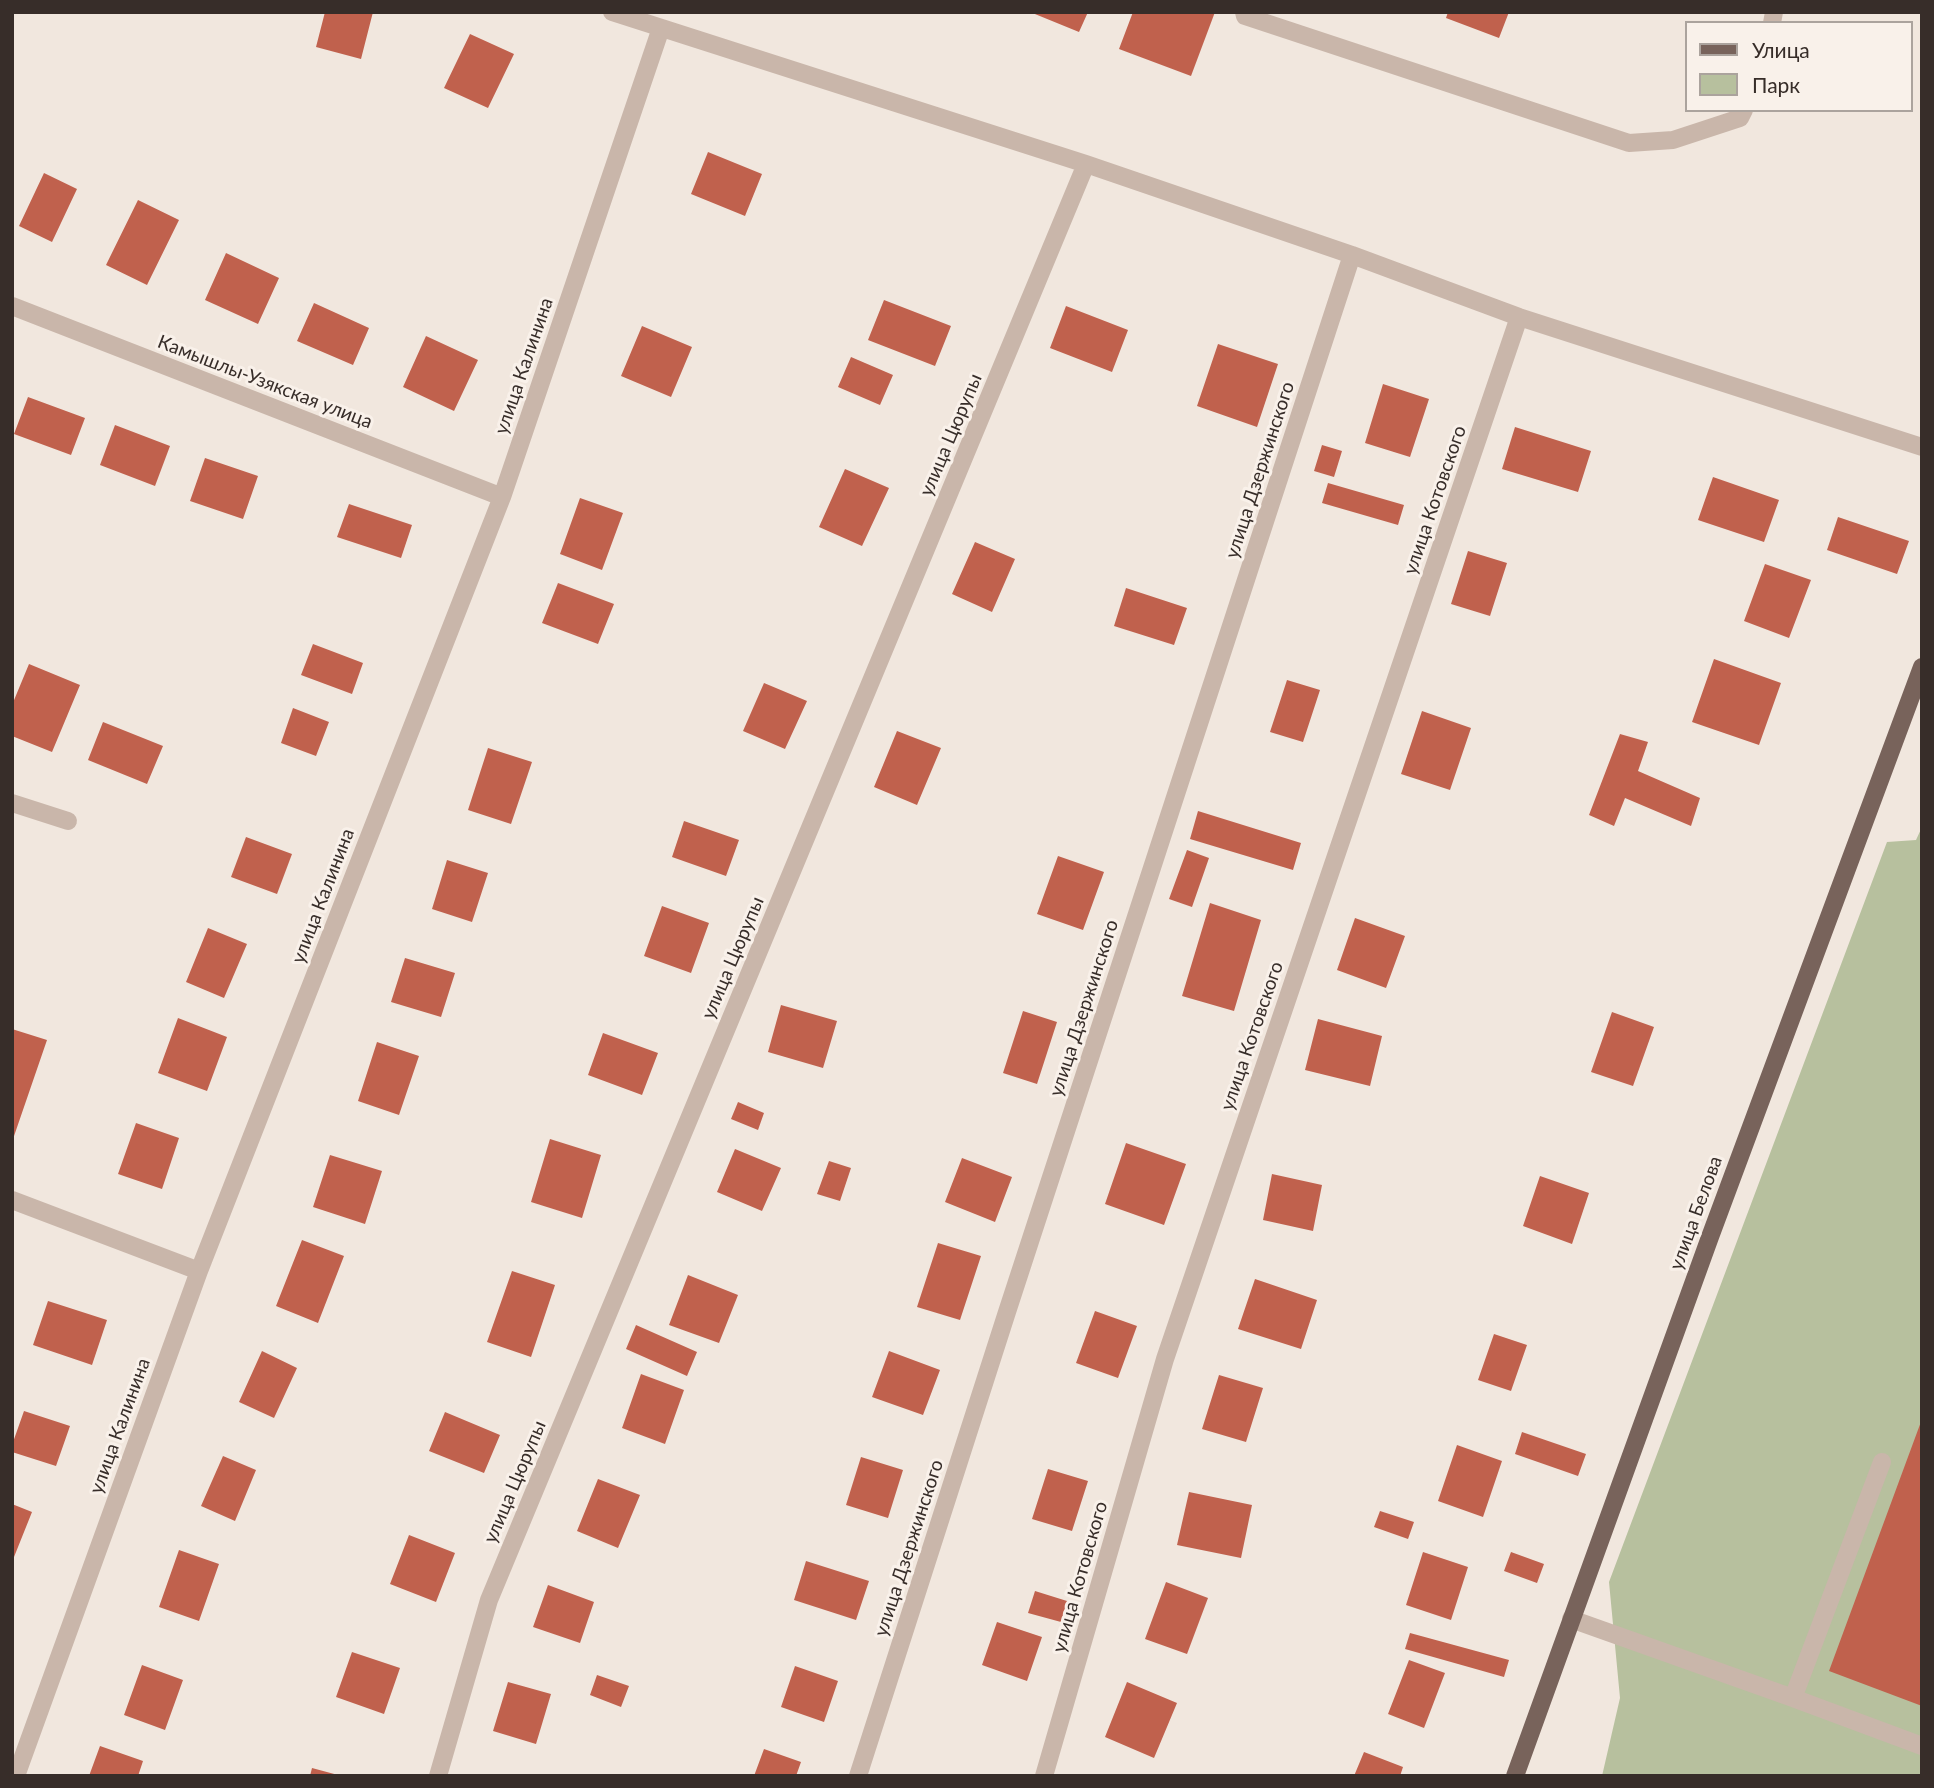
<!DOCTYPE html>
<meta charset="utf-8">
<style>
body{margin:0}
#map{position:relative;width:1934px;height:1788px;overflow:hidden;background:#f1e7de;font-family:Lato,sans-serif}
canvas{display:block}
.frame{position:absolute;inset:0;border:14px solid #372d29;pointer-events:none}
.legend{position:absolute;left:1685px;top:21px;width:228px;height:91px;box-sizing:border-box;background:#f9f1ea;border:2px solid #aba39d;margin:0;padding:9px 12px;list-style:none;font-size:21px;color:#372d29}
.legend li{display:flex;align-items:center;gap:14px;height:35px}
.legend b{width:35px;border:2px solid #aba39d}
</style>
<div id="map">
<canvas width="1934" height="1788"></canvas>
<div class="frame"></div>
<ul class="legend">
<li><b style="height:9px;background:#78635b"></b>Улица</li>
<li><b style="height:19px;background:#b7c09e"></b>Парк</li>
</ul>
</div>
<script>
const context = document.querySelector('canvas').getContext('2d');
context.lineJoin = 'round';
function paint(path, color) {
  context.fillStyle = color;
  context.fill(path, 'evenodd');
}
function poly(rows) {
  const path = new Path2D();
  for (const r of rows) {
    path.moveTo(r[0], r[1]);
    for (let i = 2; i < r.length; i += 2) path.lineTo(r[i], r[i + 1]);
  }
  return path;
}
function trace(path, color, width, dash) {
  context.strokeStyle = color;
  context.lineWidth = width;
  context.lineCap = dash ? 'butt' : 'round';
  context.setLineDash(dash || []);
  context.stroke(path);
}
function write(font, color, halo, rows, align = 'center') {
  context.font = font + ' Lato,sans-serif';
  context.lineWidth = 6;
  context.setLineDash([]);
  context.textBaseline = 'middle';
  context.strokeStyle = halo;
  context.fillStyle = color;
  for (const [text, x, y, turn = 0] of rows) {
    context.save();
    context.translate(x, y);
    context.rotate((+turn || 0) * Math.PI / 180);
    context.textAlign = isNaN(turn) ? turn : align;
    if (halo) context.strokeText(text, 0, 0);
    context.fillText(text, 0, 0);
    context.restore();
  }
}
const green = poly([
 [1922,827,1922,1776,1602,1776,1620,1698,1609,1582,1887,842,1916,840]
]);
const building = poly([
 [325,12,373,12,361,59,316,47],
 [1030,12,1088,12,1079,32],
 [1133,12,1215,12,1191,76,1119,49],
 [1448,12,1509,12,1499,38,1446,18],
 [470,34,514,54,488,108,444,88],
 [708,152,762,174,745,216,691,194],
 [44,173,77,189,52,242,19,226],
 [138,200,179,220,147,285,106,265],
 [226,253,279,278,258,324,205,300],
 [884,300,951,326,935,366,868,340],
 [314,303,369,328,353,365,297,341],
 [1066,306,1128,330,1112,372,1050,348],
 [642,326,692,347,671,397,621,376],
 [426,336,478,360,454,411,403,387],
 [1218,344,1278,364,1257,427,1197,406],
 [851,357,893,375,880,405,838,387],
 [1383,384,1429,399,1410,457,1365,443],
 [28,397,85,418,71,455,14,434],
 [115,425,170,446,155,486,100,465],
 [1515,427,1591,451,1578,492,1502,469],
 [1322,445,1342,451,1334,477,1314,471],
 [205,458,258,476,243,519,190,501],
 [845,469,889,488,862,546,819,527],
 [1713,477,1779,500,1764,542,1698,520],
 [1328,483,1404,505,1398,525,1322,503],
 [580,498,623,513,602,570,560,554],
 [349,504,412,525,401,558,337,537],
 [1838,517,1909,541,1897,574,1827,550],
 [975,542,1015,559,992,612,952,594],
 [1468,551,1507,563,1490,616,1451,604],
 [1765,564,1811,580,1789,638,1744,621],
 [558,583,614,604,598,644,542,623],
 [1126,588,1187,608,1174,645,1114,626],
 [313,644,363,663,352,694,301,675],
 [1714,659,1781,683,1759,745,1692,722],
 [29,664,80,685,52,752,12,736,12,705],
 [1287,680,1320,690,1303,742,1270,732],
 [764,683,807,701,785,749,743,731],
 [293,708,329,722,316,756,281,743],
 [1422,711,1471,728,1450,790,1401,774],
 [103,722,163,746,147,784,88,760],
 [897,731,941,748,917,805,874,787],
 [1620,734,1648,742,1638,771,1700,798,1691,826,1625,798,1614,826,1589,815],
 [488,748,532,762,511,824,468,810],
 [1198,811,1301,843,1293,870,1190,839],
 [684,821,739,840,726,876,672,857],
 [246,837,292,854,277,894,231,877],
 [1187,850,1209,858,1192,907,1169,899],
 [1058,856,1104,872,1083,930,1037,914],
 [447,860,488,873,472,922,432,909],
 [1210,903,1261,920,1234,1011,1182,996],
 [662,906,709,923,691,973,644,956],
 [1355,918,1405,936,1386,988,1337,970],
 [208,928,247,944,224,998,186,982],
 [405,958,455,973,441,1017,391,1002],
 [781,1005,837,1021,823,1068,768,1052],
 [1023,1011,1057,1022,1037,1084,1003,1073],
 [1612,1012,1654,1027,1633,1086,1591,1072],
 [178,1018,227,1037,207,1091,158,1073],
 [1318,1019,1382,1036,1370,1086,1305,1070],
 [12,1029,47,1040,13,1139,12,1139],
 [603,1033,658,1053,642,1095,588,1075],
 [377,1042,419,1056,399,1115,358,1101],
 [738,1102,764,1113,758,1130,731,1119],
 [136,1123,179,1138,162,1189,118,1174],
 [550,1139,601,1155,582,1218,531,1202],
 [1126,1143,1186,1164,1164,1225,1105,1204],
 [735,1149,781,1168,762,1211,717,1192],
 [330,1155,382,1171,365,1224,313,1207],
 [962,1158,1012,1177,995,1222,945,1202],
 [829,1161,851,1168,840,1201,817,1194],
 [1272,1174,1322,1185,1313,1231,1263,1220],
 [1540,1176,1589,1193,1572,1244,1523,1226],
 [302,1240,344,1256,318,1323,276,1306],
 [938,1243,981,1256,960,1320,917,1307],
 [512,1271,555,1285,531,1357,487,1342],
 [688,1275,738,1295,719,1343,669,1325],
 [1255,1279,1317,1300,1301,1349,1238,1329],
 [48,1301,107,1320,92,1365,33,1345],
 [1095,1311,1137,1326,1118,1378,1076,1363],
 [636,1325,697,1352,687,1376,626,1349],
 [1494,1334,1527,1345,1511,1391,1478,1380],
 [262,1351,297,1368,274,1418,239,1402],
 [889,1351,940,1370,923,1415,872,1397],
 [641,1374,684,1390,665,1444,622,1428],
 [1219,1375,1263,1388,1246,1442,1202,1429],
 [24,1411,70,1426,56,1466,12,1452,12,1445],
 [445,1412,500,1435,484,1473,429,1451],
 [1922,1419,1922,1706,1829,1671],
 [1522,1432,1586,1454,1578,1476,1515,1454],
 [1457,1445,1502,1461,1483,1517,1438,1501],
 [223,1456,256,1470,235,1521,201,1506],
 [861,1457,903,1470,888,1518,846,1505],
 [1048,1469,1088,1481,1072,1531,1032,1519],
 [598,1479,640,1495,618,1548,577,1531],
 [1189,1492,1252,1505,1241,1558,1177,1545],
 [12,1504,32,1512,12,1562],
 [1380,1511,1414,1522,1408,1539,1374,1527],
 [409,1535,455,1553,436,1602,390,1584],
 [179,1550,219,1564,199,1621,159,1607],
 [1423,1552,1468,1567,1451,1620,1406,1605],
 [1511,1552,1544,1564,1537,1583,1504,1571],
 [806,1561,869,1581,856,1620,794,1600],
 [1166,1582,1208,1598,1187,1654,1145,1639],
 [548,1585,594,1602,580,1643,533,1627],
 [1035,1591,1067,1601,1061,1622,1028,1613],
 [997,1622,1042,1637,1027,1681,982,1665],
 [1410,1633,1509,1660,1504,1677,1405,1649],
 [352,1652,400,1668,384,1714,336,1697],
 [1409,1660,1445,1673,1424,1728,1388,1714],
 [142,1665,183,1680,165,1730,124,1715],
 [795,1666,838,1681,824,1722,781,1707],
 [597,1675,629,1686,621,1707,590,1695],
 [508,1682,551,1694,536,1744,493,1731],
 [1127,1682,1177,1703,1154,1758,1105,1737],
 [100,1746,143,1761,138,1776,89,1776],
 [764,1749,801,1762,796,1776,754,1776],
 [1364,1752,1403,1767,1400,1776,1354,1776],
 [312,1768,338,1775,338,1776,310,1776]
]);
const minor = poly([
 [612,12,1086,164,1352,255,1519,317,1922,447],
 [1244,12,1245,16,1629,143,1673,140,1740,118,1744,110],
 [1772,23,1774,12],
 [12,306,502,497],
 [12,803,68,821],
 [12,1200,199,1271],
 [1571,1619,1793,1698,1882,1462],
 [1793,1698,1922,1746],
 [16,1776,199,1271,502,497,661,28],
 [438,1776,489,1600,1086,164],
 [858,1776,1007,1312,1352,255],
 [1044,1776,1165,1359,1519,317]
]);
const major = poly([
 [1515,1776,1710,1237,1922,667]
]);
const streetNames = [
 ["улица Калинина",524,366,-71],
 ["Камышлы-Узякская улица",265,382,21],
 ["улица Цюрупы",951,435,-67],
 ["улица Дзержинского",1260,470,-72],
 ["улица Котовского",1435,500,-71],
 ["улица Калинина",323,896,-69],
 ["улица Цюрупы",733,958,-67],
 ["улица Дзержинского",1084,1008,-72],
 ["улица Котовского",1252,1036,-71],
 ["улица Белова",1696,1213,-70],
 ["улица Калинина",120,1426,-70],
 ["улица Цюрупы",515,1482,-67],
 ["улица Дзержинского",909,1548,-72],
 ["улица Котовского",1080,1577,-74]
];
paint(green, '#b7c09e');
paint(building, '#c0614d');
trace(minor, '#c9b6aa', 18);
trace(major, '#78635b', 18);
write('19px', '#372d29', '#f9f1ea', streetNames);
</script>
